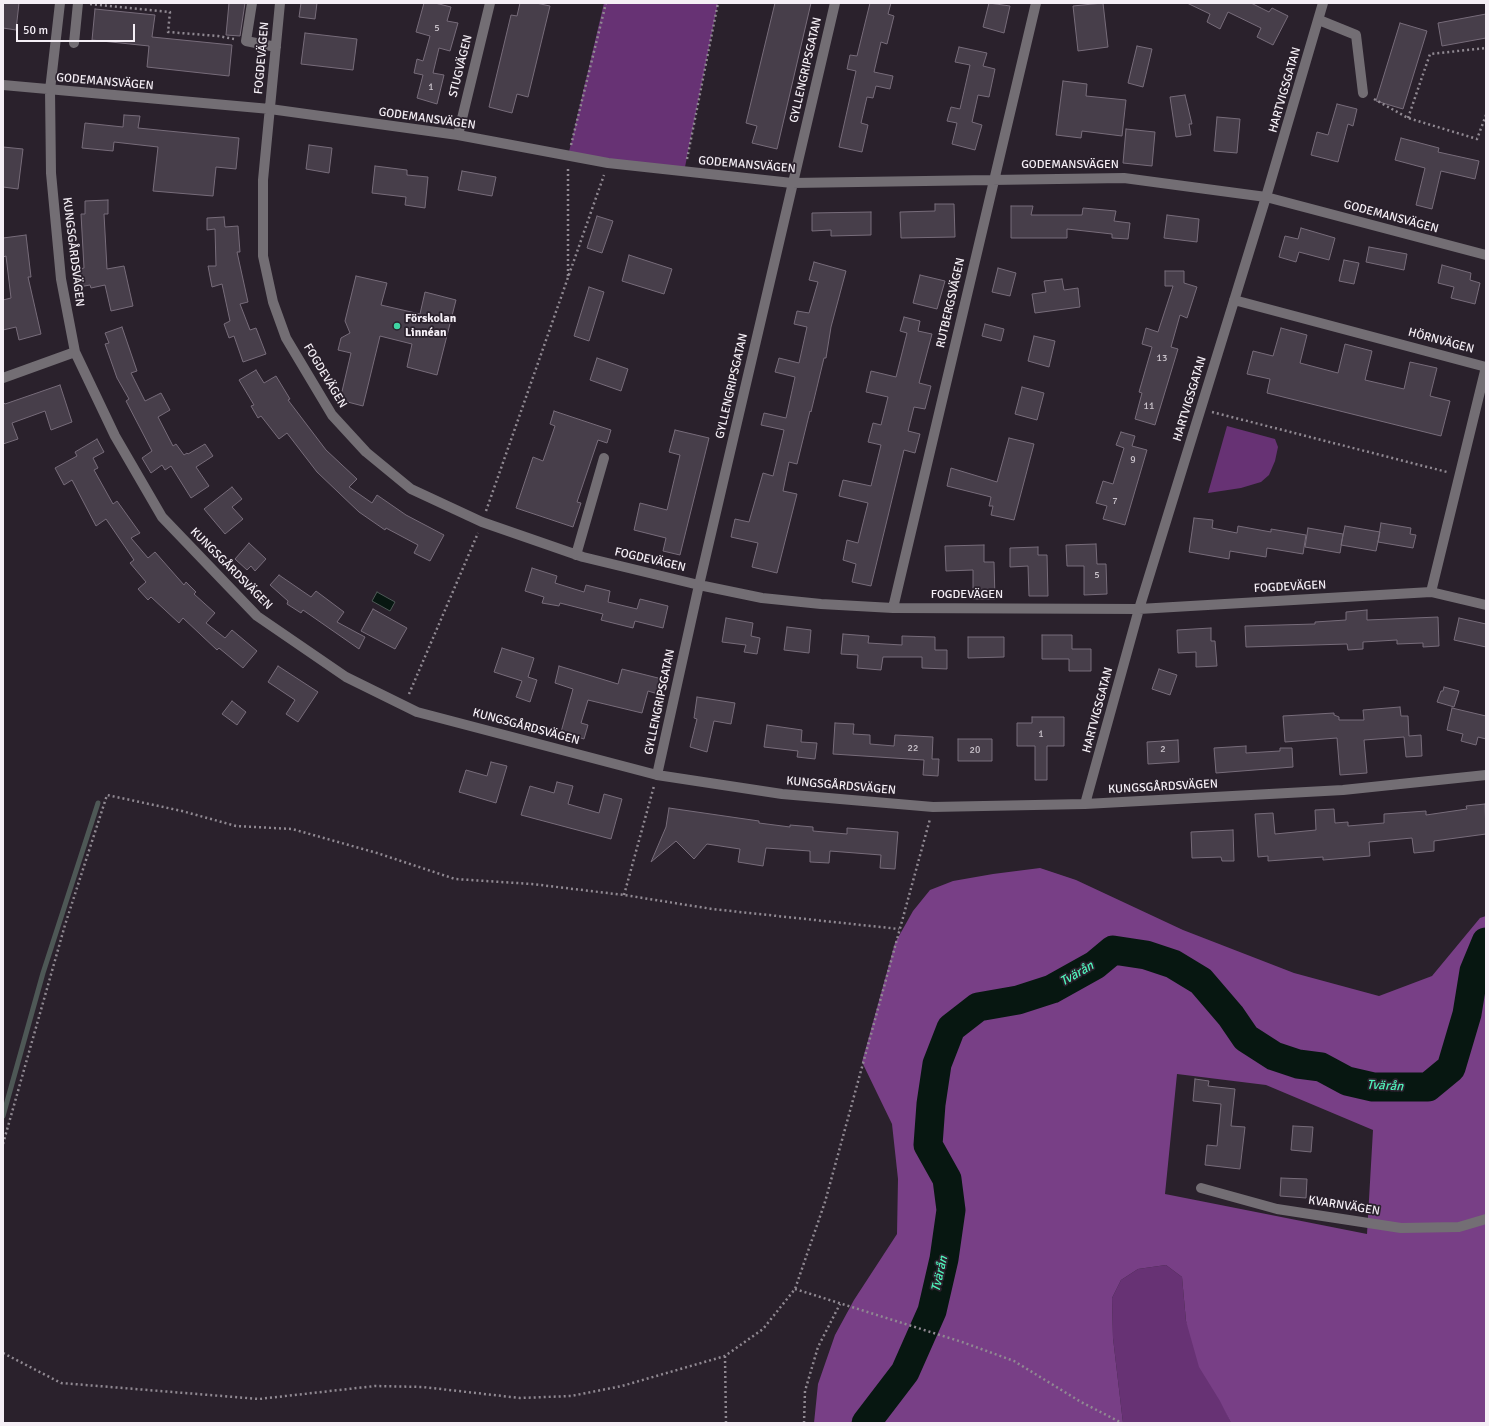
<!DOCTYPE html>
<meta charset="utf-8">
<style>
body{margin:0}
#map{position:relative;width:1489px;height:1426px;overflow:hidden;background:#2a212c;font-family:Signika,sans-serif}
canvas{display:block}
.frame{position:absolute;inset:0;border:4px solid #f5eff6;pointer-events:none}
.scale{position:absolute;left:16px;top:24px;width:119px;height:18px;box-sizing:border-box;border:2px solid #f5eff6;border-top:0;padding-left:5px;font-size:12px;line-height:14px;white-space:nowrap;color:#f5eff6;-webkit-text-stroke:3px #2a212c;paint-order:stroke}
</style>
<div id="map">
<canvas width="1489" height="1426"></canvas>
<div class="frame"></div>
<div class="scale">50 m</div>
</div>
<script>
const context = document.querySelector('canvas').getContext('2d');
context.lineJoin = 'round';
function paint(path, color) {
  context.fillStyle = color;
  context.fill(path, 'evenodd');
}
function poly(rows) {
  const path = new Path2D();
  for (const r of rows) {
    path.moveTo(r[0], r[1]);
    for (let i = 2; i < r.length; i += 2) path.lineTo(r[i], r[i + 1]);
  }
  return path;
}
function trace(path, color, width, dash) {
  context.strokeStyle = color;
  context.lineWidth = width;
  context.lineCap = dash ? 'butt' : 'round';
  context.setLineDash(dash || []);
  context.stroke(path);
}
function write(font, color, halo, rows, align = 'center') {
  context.font = font + ' Signika,sans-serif';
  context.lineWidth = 3.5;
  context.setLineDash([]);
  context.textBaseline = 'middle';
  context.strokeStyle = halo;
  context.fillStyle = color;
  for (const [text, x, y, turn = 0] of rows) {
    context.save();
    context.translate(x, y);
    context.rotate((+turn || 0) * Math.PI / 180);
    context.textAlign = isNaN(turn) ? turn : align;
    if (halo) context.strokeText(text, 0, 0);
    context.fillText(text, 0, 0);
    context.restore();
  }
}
const green = poly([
 [604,3,718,3,684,172,568,156],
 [1227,426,1275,439,1278,447,1275,461,1269,475,1261,482,1241,488,1208,493],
 [1166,1265,1182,1277,1186,1321,1231,1423,1123,1423,1113,1338,1112,1298,1121,1280,1138,1269]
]);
const forest = poly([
 [1040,868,1076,880,1183,930,1294,973,1379,996,1432,976,1480,918,1486,916,1486,1423,1231,1423,1220,1401,1199,1367,1186,1321,1182,1277,1166,1265,1138,1269,1121,1280,1112,1298,1113,1338,1123,1423,814,1423,818,1384,835,1335,854,1300,897,1234,898,1179,892,1124,862,1062,895,943,913,911,930,890,953,881,993,874],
 [1177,1074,1266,1085,1373,1130,1367,1234,1165,1194]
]);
const water = poly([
 [377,592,395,602,390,611,372,601,377,592]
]);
const stream = poly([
 [3,1116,43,973,98,803]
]);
const river = poly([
 [866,1423,905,1372,932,1311,944,1259,951,1210,947,1179,928,1145,931,1104,937,1064,951,1028,978,1007,1018,1000,1052,989,1095,965,1113,950,1146,955,1173,964,1201,981,1231,1016,1246,1038,1274,1056,1298,1064,1321,1067,1347,1081,1373,1087,1428,1087,1451,1068,1467,1014,1474,971,1486,942]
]);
const building = poly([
 [3,3,19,3,16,30,3,28,3,3],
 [229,3,245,3,240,36,226,35,229,3],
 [301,3,317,3,315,19,299,17,301,3],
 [424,3,435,3,451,7,447,21,458,23,450,51,439,48,433,73,444,75,437,104,417,98,423,75,414,73,417,59,423,61,430,36,416,32,424,3],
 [520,3,536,3,550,6,528,97,517,94,512,113,489,107,511,15,517,16,520,3],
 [775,3,811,3,777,149,752,143,757,126,746,123,775,3],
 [870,3,891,3,888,14,894,16,887,44,881,42,874,72,893,76,890,89,876,86,873,98,867,97,861,123,868,125,862,152,839,147,856,71,847,69,850,55,857,56,870,3],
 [989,3,1010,6,1004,33,983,27,989,3],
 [1103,3,1108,47,1078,51,1073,6,1103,3],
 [1187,3,1251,3,1269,12,1272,8,1288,16,1273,45,1257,37,1261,28,1228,12,1220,29,1207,22,1210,14,1187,3],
 [95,9,155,15,152,37,232,45,229,76,147,67,149,46,92,40,95,9],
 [1486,14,1486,38,1442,46,1438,23,1486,14],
 [1400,23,1427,31,1403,109,1376,101,1400,23],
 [305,33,357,39,353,70,301,64,305,33],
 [1137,46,1152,49,1143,87,1128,83,1137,46],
 [959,47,987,53,983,66,995,69,989,97,978,95,972,122,982,125,975,150,952,144,957,123,947,121,951,107,960,109,970,65,955,62,959,47],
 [1063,81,1087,84,1086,96,1126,100,1122,136,1082,131,1081,138,1056,135,1063,81],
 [1185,95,1192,124,1189,124,1191,135,1176,137,1170,97,1185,95],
 [1337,104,1357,109,1353,126,1348,124,1338,162,1311,155,1317,132,1328,135,1337,104],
 [124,115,140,116,138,128,239,138,236,169,216,167,213,196,153,191,158,147,114,142,113,151,82,148,85,123,123,127,124,115],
 [1217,117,1240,119,1237,153,1214,151,1217,117],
 [1126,129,1155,132,1152,166,1123,163,1126,129],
 [1401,138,1439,148,1438,152,1479,161,1475,179,1441,171,1432,209,1416,205,1425,168,1395,160,1401,138],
 [309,145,332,148,329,173,306,169,309,145],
 [3,147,23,149,18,189,3,187,3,147],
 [375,166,407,170,407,175,428,177,425,208,405,205,406,197,372,193,375,166],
 [462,171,496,177,492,196,458,190,462,171],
 [108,200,108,214,104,214,107,269,124,266,133,306,111,311,105,285,91,288,90,285,79,287,76,270,84,268,81,214,85,214,85,201,108,200],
 [935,204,954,204,955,237,901,238,900,212,935,211,935,204],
 [1011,206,1033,206,1031,215,1082,215,1083,208,1116,211,1114,221,1130,223,1128,239,1112,238,1112,234,1067,229,1067,238,1011,238,1011,206],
 [871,212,871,235,831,236,831,230,812,231,812,213,871,212],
 [1167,215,1199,219,1197,242,1164,238,1167,215],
 [597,216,613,221,602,253,587,248,597,216],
 [224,217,225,227,238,226,240,252,237,252,248,302,240,304,250,330,256,328,266,354,243,362,234,336,229,338,224,324,230,321,222,284,212,287,208,266,216,266,215,229,207,230,207,218,224,217],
 [1301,228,1335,238,1329,260,1299,252,1296,262,1279,257,1285,236,1298,239,1301,228],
 [26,235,31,277,28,277,41,334,19,340,16,327,3,330,3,300,11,298,6,256,3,257,3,238,26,235],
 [1369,247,1407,254,1404,270,1366,262,1369,247],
 [629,255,672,269,664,294,622,281,629,255],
 [1344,260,1359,263,1354,284,1339,281,1344,260],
 [814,262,846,271,831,327,826,358,824,358,811,412,810,411,797,464,789,462,783,491,797,494,777,573,752,567,758,543,731,537,735,519,749,522,763,473,773,476,784,430,761,425,764,413,786,418,795,377,775,372,779,358,799,363,807,327,794,324,797,311,809,313,818,282,809,280,814,262],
 [1442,265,1471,273,1470,280,1480,283,1475,304,1451,298,1454,287,1438,283,1442,265],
 [998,268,1016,273,1010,296,992,292,998,268],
 [1165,271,1184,271,1184,283,1197,287,1187,318,1180,315,1171,347,1178,349,1155,425,1135,419,1142,393,1139,392,1152,347,1142,344,1146,328,1158,332,1173,286,1165,286,1165,271],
 [920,275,945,281,937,309,913,303,920,275],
 [356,276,387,283,381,305,420,314,425,292,456,300,437,375,407,367,412,344,380,336,363,406,340,400,351,353,338,350,341,338,350,333,345,321,356,276],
 [1062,279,1064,290,1078,288,1080,307,1035,313,1032,294,1046,292,1044,281,1062,279],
 [589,287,604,292,589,341,574,336,589,287],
 [904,317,920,321,918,331,932,334,919,383,931,386,925,409,914,407,908,431,920,434,915,453,904,450,871,586,852,582,856,564,843,560,847,540,858,543,868,503,839,496,843,480,871,486,881,445,868,442,873,423,881,425,888,397,866,392,871,371,896,377,907,333,900,331,904,317],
 [985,324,1004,329,1001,341,982,336,985,324],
 [122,327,137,371,131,373,145,401,161,393,170,410,158,417,173,446,176,444,184,455,187,453,188,454,205,444,213,456,196,467,209,486,191,498,171,466,165,470,162,465,151,473,142,458,152,451,126,401,129,399,117,378,105,344,109,343,105,333,122,327],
 [1281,328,1307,335,1300,363,1338,373,1345,344,1372,351,1365,380,1404,389,1410,362,1437,368,1430,396,1450,401,1441,436,1267,393,1270,379,1247,374,1253,351,1273,356,1281,328],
 [1034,336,1055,341,1049,367,1028,361,1034,336],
 [597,358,628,369,621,391,590,380,597,358],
 [256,370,264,383,276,376,290,399,288,400,326,450,357,479,349,487,372,503,377,495,406,515,444,535,430,561,414,553,418,545,386,528,385,530,359,512,317,472,287,433,279,439,261,416,258,418,251,406,254,405,239,380,256,370],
 [60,385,72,422,51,430,45,411,12,423,18,439,3,444,3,402,5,404,60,385],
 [1022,387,1044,393,1037,420,1015,414,1022,387],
 [554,411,611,430,607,443,598,440,577,502,581,503,573,527,516,508,533,457,543,461,555,426,550,424,554,411],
 [675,430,709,438,680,555,663,551,666,538,634,530,640,503,667,510,680,455,669,452,675,430],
 [1121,432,1135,436,1132,446,1147,450,1125,525,1103,519,1107,506,1096,503,1103,481,1113,484,1124,448,1116,445,1121,432],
 [1009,438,1034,444,1014,520,991,515,993,506,989,506,991,497,947,486,951,468,997,482,1009,438],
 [97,439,104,452,93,458,98,468,94,470,113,504,117,501,140,533,131,538,148,558,155,552,184,585,186,582,196,592,194,594,215,613,206,623,225,638,232,630,257,651,243,668,219,648,217,650,183,618,179,623,151,597,148,600,138,589,146,582,130,563,134,560,106,519,96,526,72,480,64,485,55,468,77,456,75,452,97,439],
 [232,487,242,499,232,507,243,519,225,534,204,509,232,487],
 [1194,518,1213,520,1212,528,1237,533,1238,526,1271,532,1271,529,1306,535,1303,554,1267,548,1266,557,1230,551,1229,559,1189,552,1194,518],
 [1381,523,1411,528,1410,534,1416,535,1413,548,1378,542,1381,523],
 [1345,526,1380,532,1376,551,1341,545,1345,526],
 [1308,528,1343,534,1340,553,1305,547,1308,528],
 [249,543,266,559,255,571,251,566,247,570,235,559,249,543],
 [1096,544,1097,564,1106,564,1107,594,1084,595,1084,566,1067,566,1066,545,1096,544],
 [984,545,984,562,994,562,995,599,973,599,973,570,946,571,945,546,984,545],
 [1038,547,1038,555,1047,555,1048,596,1029,596,1028,566,1010,567,1010,548,1038,547],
 [532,568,557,576,555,583,584,592,586,585,610,591,608,602,637,609,640,599,668,606,663,628,635,621,633,628,601,620,603,614,560,603,559,606,542,603,544,597,525,591,532,568],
 [279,575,311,597,316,591,344,612,337,622,365,637,359,649,303,610,301,613,287,604,288,601,270,585,279,575],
 [373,609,407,628,395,649,361,631,373,609],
 [1367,610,1367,620,1438,617,1439,646,1423,647,1423,643,1397,644,1397,640,1363,642,1363,649,1348,650,1347,644,1246,647,1245,626,1315,624,1315,622,1346,620,1346,612,1367,610],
 [726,618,753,623,751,636,760,638,757,654,744,652,746,645,722,642,726,618],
 [1459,618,1486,624,1486,647,1454,640,1459,618],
 [787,627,811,630,809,653,784,650,787,627],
 [1211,628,1211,641,1215,641,1217,666,1196,667,1196,652,1178,653,1177,630,1211,628],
 [843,634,869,636,868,643,902,645,902,636,935,637,935,650,947,650,947,669,922,668,922,657,883,657,881,670,857,668,858,655,841,654,843,634],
 [1042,635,1072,635,1072,649,1091,649,1091,671,1069,671,1069,659,1042,659,1042,635],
 [968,637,1004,637,1004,657,968,658,968,637],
 [502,648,534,658,528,677,537,680,530,702,516,697,522,681,494,672,502,648],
 [278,666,318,692,298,722,286,714,295,700,268,682,278,666],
 [559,666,618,684,622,669,662,679,658,694,648,691,642,713,588,700,581,723,588,725,584,739,561,732,573,689,555,683,559,666],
 [1159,669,1177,675,1170,695,1152,689,1159,669],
 [1444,687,1459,691,1454,707,1437,702,1441,691,1443,691,1444,687],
 [697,697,735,703,731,724,714,721,707,752,690,747,697,719,694,718,697,697],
 [232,701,246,712,237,725,222,714,232,701],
 [1400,707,1401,716,1408,716,1409,736,1421,735,1422,756,1406,757,1404,737,1364,740,1367,773,1340,775,1337,738,1285,742,1283,716,1334,713,1334,715,1339,717,1339,720,1364,720,1363,710,1400,707],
 [1452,708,1486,716,1486,739,1478,737,1476,745,1461,741,1463,734,1447,730,1452,708],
 [1032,717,1064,717,1064,746,1047,746,1047,780,1035,780,1035,746,1017,746,1017,723,1032,723,1032,717],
 [835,723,854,724,853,734,870,735,870,744,894,746,895,735,933,737,932,759,939,759,938,776,923,775,924,760,833,754,835,723],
 [767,725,802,730,801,742,817,743,815,759,797,757,798,751,764,747,767,725],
 [958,739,992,739,992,761,958,761,958,739],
 [1178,740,1179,762,1148,764,1147,742,1178,740],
 [1246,746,1246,753,1280,751,1280,748,1292,748,1293,767,1216,773,1214,748,1246,746],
 [491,762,507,766,496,803,459,792,466,770,487,776,491,762],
 [557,782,573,786,568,804,599,813,604,794,622,799,611,839,521,815,530,786,554,793,557,782],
 [1485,804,1486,834,1434,841,1434,851,1414,853,1412,838,1369,842,1370,856,1323,860,1323,857,1268,861,1268,856,1258,857,1255,814,1273,813,1275,834,1316,830,1315,810,1334,809,1335,823,1348,822,1348,826,1384,823,1384,814,1426,811,1426,815,1467,809,1466,806,1485,804],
 [669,808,759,821,759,823,790,827,790,825,813,827,813,831,847,834,847,828,898,832,895,869,880,868,881,855,830,851,829,863,810,862,810,851,766,848,763,866,738,862,740,849,707,844,694,859,676,841,651,862,666,827,669,808],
 [1233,830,1234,861,1222,861,1221,857,1192,858,1191,832,1233,830],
 [1195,1079,1209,1081,1208,1086,1235,1089,1231,1126,1245,1127,1240,1169,1205,1165,1207,1145,1217,1146,1221,1104,1193,1101,1195,1079],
 [1293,1126,1313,1127,1311,1152,1291,1150,1293,1126],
 [1281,1178,1307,1179,1306,1198,1280,1196,1281,1178]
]);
const path = poly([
 [90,4,170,12,168,32,218,36,234,39],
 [1374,99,1408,118,1477,139,1486,115],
 [1408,118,1430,54,1486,48],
 [571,145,606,3],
 [687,159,718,3],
 [568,276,568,167],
 [1212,412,1447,472],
 [486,511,604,175],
 [409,694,478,533],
 [624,895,654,786],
 [3,1144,65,925,107,795,182,811,236,826,292,829,377,853,455,879,532,884,624,895,712,909,899,929],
 [795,1289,962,1342,1014,1361,1081,1402,1122,1423],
 [3,1353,61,1383,259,1399,375,1386,423,1387,520,1398,571,1396,622,1386,725,1356,763,1329,795,1289,825,1202,930,819],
 [725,1356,726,1423],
 [804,1423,805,1391,818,1347,840,1304]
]);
const minor = poly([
 [60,3,50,90,51,173,61,279,75,352,115,436,162,517,257,616,346,677,417,712,657,775,782,794,933,807,1085,804,1343,790,1486,775],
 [252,3,246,41,276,47],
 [280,3,263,180,263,256,273,302,286,338,332,415,366,452,411,489,482,522,583,557,699,585,762,598,821,604,893,608,1139,609,1431,592,1486,605],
 [1319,20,1356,35,1363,93],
 [74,43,78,3],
 [3,85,270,109,458,135,608,163,792,183,1124,178,1266,197,1486,255],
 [458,135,490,3],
 [1234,300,1486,367,1431,592],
 [3,378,75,352],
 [576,555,604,458],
 [893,608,1036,3],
 [657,775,699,585,835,3],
 [1085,804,1139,609,1266,197,1323,3],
 [1201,1188,1277,1209,1401,1228,1459,1227,1486,1219]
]);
const markers = [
 [397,326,4,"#3fd4a2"]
];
const numberNames = [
 ["5",437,28],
 ["1",431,87],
 ["13",1162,358],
 ["11",1149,406],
 ["9",1133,460],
 ["7",1115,501],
 ["5",1097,575],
 ["1",1041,734],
 ["22",913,748],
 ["2",1163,749],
 ["20",975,750]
];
const streetNames = [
 ["FOGDEVÄGEN",262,58,-85],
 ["STUGVÄGEN",461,66,-76],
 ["GYLLENGRIPSGATAN",806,70,-77],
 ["GODEMANSVÄGEN",105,82,5],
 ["HARTVIGSGATAN",1285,90,-74],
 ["GODEMANSVÄGEN",427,119,8],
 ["GODEMANSVÄGEN",747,165,5],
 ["GODEMANSVÄGEN",1070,165],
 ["GODEMANSVÄGEN",1391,217,15],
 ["KUNGSGÅRDSVÄGEN",73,252,83],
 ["RUTBERGSVÄGEN",951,303,-77],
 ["HÖRNVÄGEN",1441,341,15],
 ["FOGDEVÄGEN",325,376,59],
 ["GYLLENGRIPSGATAN",732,386,-77],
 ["HARTVIGSGATAN",1190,399,-73],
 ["FOGDEVÄGEN",650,560,13],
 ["KUNGSGÅRDSVÄGEN",231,569,45],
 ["FOGDEVÄGEN",1290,587,-3],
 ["FOGDEVÄGEN",967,595],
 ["GYLLENGRIPSGATAN",660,702,-78],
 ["HARTVIGSGATAN",1098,710,-75],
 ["KUNGSGÅRDSVÄGEN",526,727,15],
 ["KUNGSGÅRDSVÄGEN",841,786,5],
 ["KUNGSGÅRDSVÄGEN",1163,787,-3],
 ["KVARNVÄGEN",1344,1206,9]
];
const poiNames = [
 ["Förskolan",405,319],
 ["Linnéan",405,333]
];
const waterNames = [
 ["Tvärån",1077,974,-30],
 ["Tvärån",1385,1086,3],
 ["Tvärån",940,1274,-77]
];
paint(green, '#673274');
paint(forest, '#783f86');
paint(water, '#071711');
trace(water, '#4e5856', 1);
trace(stream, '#4e5856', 5);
trace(river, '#071711', 29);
paint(building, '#473e4a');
trace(building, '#776c7a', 1);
trace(path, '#908992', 2.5, [2, 3]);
trace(minor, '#736e74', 10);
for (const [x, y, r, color] of markers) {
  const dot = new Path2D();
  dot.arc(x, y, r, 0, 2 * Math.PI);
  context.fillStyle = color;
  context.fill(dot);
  trace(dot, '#2a212c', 1.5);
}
write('10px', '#cac3cb', null, numberNames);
write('12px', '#f5eff6', '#2a212c', streetNames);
write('bold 12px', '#f5eff6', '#2a212c', poiNames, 'left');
write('italic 13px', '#50f3bb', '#2a212c', waterNames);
</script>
